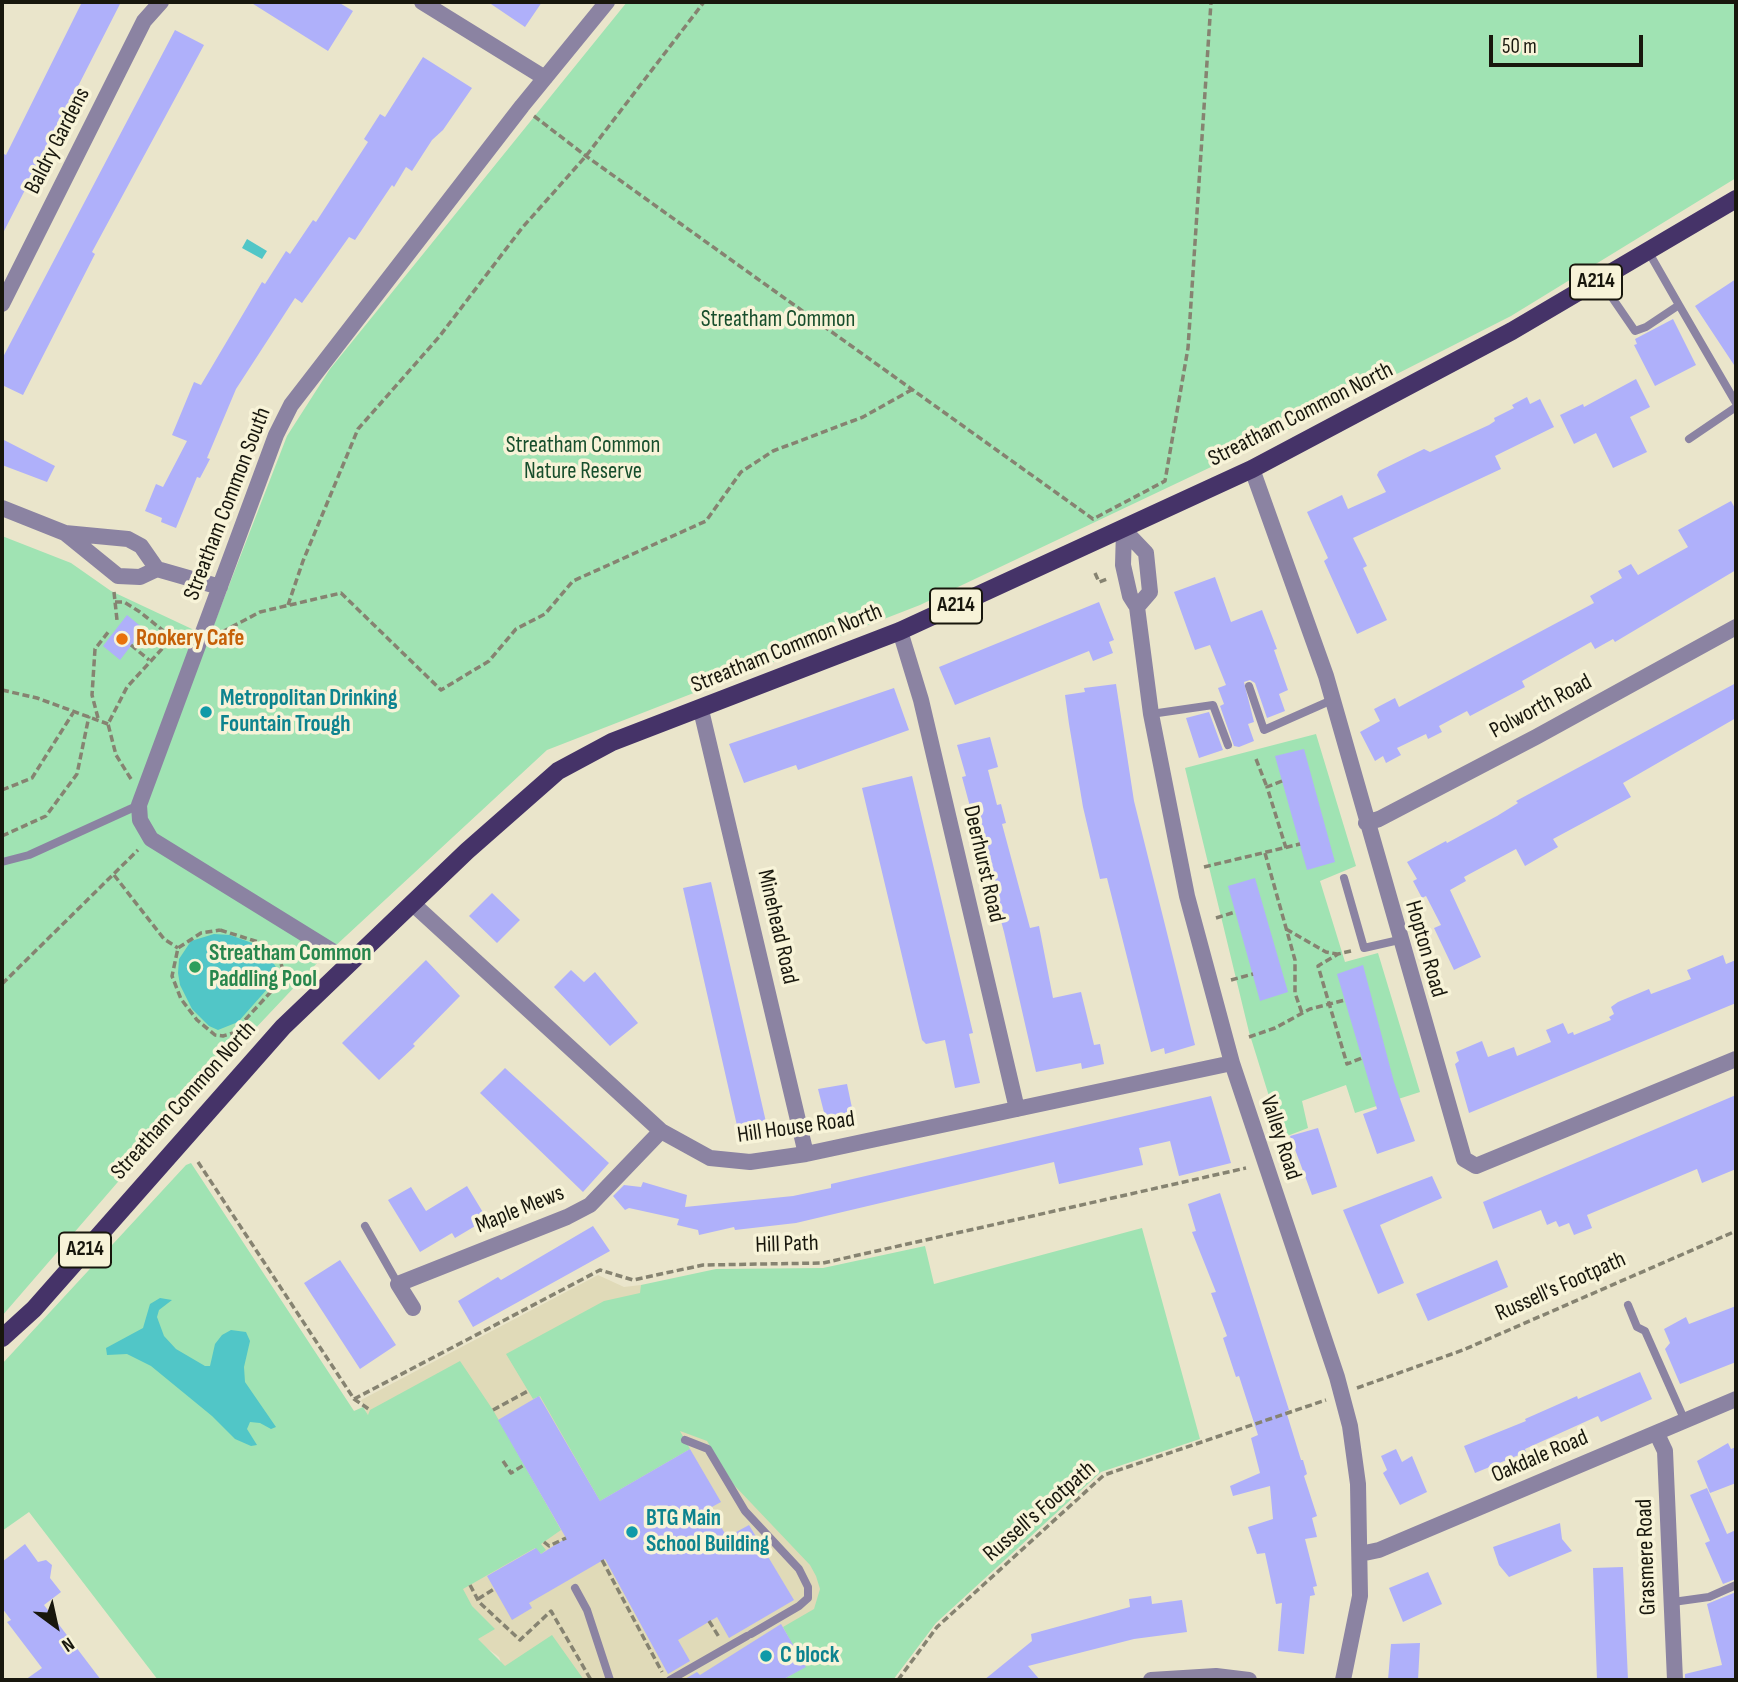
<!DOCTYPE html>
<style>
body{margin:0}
#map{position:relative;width:1738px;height:1682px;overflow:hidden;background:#eae5cb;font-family:"Sofia Sans Condensed",sans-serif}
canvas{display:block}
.frame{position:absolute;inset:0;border:4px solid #18170d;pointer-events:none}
.north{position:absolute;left:21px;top:1591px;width:70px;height:70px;-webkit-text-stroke:5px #f7f3d8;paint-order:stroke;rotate:147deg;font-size:19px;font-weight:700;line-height:28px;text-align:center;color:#18170d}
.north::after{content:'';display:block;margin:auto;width:24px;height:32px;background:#18170d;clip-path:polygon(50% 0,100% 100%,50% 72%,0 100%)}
.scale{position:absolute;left:1489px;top:35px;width:154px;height:32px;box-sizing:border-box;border:4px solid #18170d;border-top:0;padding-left:9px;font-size:21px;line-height:24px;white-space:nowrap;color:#18170d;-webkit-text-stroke:5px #f7f3d8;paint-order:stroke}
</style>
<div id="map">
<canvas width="1738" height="1682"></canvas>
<div class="frame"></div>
<div class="north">N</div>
<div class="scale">50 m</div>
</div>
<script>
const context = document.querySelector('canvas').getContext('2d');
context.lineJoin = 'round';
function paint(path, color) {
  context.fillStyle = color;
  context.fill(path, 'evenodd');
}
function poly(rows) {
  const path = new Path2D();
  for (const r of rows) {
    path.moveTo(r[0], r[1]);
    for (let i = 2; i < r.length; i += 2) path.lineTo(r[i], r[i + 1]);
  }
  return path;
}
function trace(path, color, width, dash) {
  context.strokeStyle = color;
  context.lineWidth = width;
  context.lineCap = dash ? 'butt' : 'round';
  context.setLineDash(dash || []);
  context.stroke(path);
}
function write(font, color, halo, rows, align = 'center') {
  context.font = font + ' "Sofia Sans Condensed",sans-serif';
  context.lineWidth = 7;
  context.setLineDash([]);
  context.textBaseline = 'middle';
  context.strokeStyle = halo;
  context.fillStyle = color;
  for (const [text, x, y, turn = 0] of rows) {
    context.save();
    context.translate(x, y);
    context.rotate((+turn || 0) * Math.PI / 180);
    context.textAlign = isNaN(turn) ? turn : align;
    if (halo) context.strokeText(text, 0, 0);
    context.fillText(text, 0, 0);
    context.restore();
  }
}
const built = poly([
 [598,1275,624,1287,641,1285,641,1293,714,1316,869,1680,507,1680,499,1657,480,1643,371,1445,368,1416,361,1400]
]);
const green = poly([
 [627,2,1736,2,1736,178,1511,316,1249,449,920,605,547,750,319,961,200,1087,2,1316,2,536,71,563,111,591,209,637,287,436,330,369],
 [1316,734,1356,866,1320,881,1345,962,1378,953,1420,1092,1355,1113,1346,1085,1302,1101,1308,1128,1282,1138,1249,1032,1185,768],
 [191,1163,354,1411,363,1407,368,1415,370,1410,460,1361,493,1410,561,1530,541,1544,546,1550,541,1554,535,1548,463,1589,472,1606,495,1629,478,1639,505,1666,552,1635,584,1680,158,1680,29,1512,2,1531,2,1364,186,1165],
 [1142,1228,1200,1439,1101,1472,936,1623,893,1680,782,1680,805,1667,783,1627,814,1609,820,1589,816,1576,810,1565,734,1485,707,1441,680,1431,690,1449,600,1501,540,1396,533,1399,506,1354,604,1301,640,1293,641,1285,716,1269,823,1268,925,1246,934,1284]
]);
const water = poly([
 [247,239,267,251,262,259,242,248],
 [214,934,230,935,255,944,267,952,277,969,277,978,238,1022,218,1030,209,1026,192,1009,180,985,178,973,179,959,191,941],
 [160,1298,172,1300,159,1310,157,1317,164,1336,176,1349,205,1366,210,1366,215,1344,222,1335,231,1330,246,1332,250,1341,244,1367,245,1382,276,1427,271,1429,260,1423,250,1422,247,1429,257,1445,251,1446,235,1439,212,1416,151,1366,127,1354,107,1355,106,1348,143,1328,150,1304]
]);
const building = poly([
 [82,2,121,2,2,235,2,153,6,155],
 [250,2,338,2,353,11,328,51],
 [488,2,542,2,525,27],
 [175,30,204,45,92,252,95,254,23,395,2,385,2,359],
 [423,57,472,88,443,130,432,140,412,171,406,167,394,187,392,185,355,240,349,237,302,303,295,298,236,389,207,458,210,459,200,478,197,477,176,528,161,522,162,518,145,511,156,484,163,487,187,441,172,435,194,382,201,385,262,282,265,284,286,251,290,254,313,220,316,222,368,142,364,139,380,114,385,117],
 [1736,279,1736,368,1695,306],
 [1673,319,1696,365,1655,386,1634,345,1637,344,1635,339],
 [1636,379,1650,407,1630,417,1647,452,1613,468,1596,433,1574,444,1560,415,1583,404,1584,407],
 [1527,397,1530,404,1540,399,1554,427,1495,456,1501,469,1353,538,1367,566,1363,568,1387,620,1357,634,1324,561,1328,558,1307,512,1342,495,1348,509,1386,492,1377,475,1379,471,1424,449,1430,452,1489,425,1495,421,1494,418,1514,408,1512,405],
 [2,439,55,466,47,482,2,465],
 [1731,501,1736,510,1736,570,1615,642,1613,639,1595,649,1591,642,1522,681,1525,687,1470,716,1467,711,1439,726,1442,732,1428,739,1426,734,1397,748,1401,755,1386,763,1383,756,1375,761,1360,732,1380,721,1374,709,1395,698,1399,707,1594,603,1590,596,1622,578,1618,571,1631,564,1638,575,1688,547,1678,530],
 [1215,577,1231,622,1262,610,1277,649,1274,650,1288,690,1279,694,1285,711,1267,718,1255,683,1250,680,1244,682,1254,722,1248,724,1254,741,1239,747,1234,746,1220,706,1224,704,1218,688,1226,685,1210,645,1195,650,1174,592],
 [1099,602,1114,640,1109,642,1113,653,1093,661,1089,651,955,705,939,667],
 [127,615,144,629,120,660,103,646],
 [1736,683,1736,718,1623,783,1631,797,1553,839,1558,847,1525,866,1516,849,1464,877,1466,881,1450,890,1481,957,1454,970,1434,928,1441,925,1426,896,1422,898,1413,881,1417,879,1407,862,1446,841,1447,843,1497,816,1518,803,1516,801],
 [1116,684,1134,801,1195,1045,1165,1054,1164,1048,1151,1052,1107,878,1100,879,1083,807,1069,724,1065,695,1085,692,1084,688],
 [894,688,909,730,798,770,796,765,744,783,729,744],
 [1209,712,1223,750,1199,758,1186,718],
 [990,737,998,767,988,770,997,805,1001,804,1006,823,1002,824,1030,928,1039,926,1053,998,1081,992,1094,1045,1100,1044,1104,1064,1082,1069,1081,1063,1036,1072,1004,932,962,777,966,776,957,745],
 [1304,749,1335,862,1307,870,1275,756],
 [912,776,973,1033,969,1034,980,1083,955,1088,945,1040,926,1044,922,1040,862,788],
 [1255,878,1288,992,1260,1001,1228,886],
 [711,882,766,1122,738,1130,683,888],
 [492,893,520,920,497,943,469,916],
 [1723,955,1726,964,1736,960,1736,1003,1469,1113,1455,1064,1459,1061,1456,1052,1482,1041,1488,1057,1514,1047,1517,1056,1551,1042,1546,1030,1563,1023,1568,1034,1573,1032,1574,1035,1611,1020,1609,1017,1614,1014,1611,1007,1618,1002,1649,989,1651,994,1691,979,1687,970],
 [426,960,460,996,413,1044,415,1046,379,1080,342,1043],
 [1363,965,1394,1082,1415,1141,1377,1154,1363,1114,1377,1109,1337,974],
 [571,970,584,982,595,972,638,1023,610,1046,554,987],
 [505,1068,609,1163,583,1192,480,1093],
 [847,1084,855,1122,828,1128,818,1089],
 [1736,1095,1736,1169,1702,1183,1697,1169,1587,1215,1592,1228,1574,1235,1569,1223,1559,1227,1556,1221,1547,1225,1541,1210,1493,1229,1483,1202],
 [1211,1096,1231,1163,1179,1176,1170,1141,1139,1148,1143,1165,1059,1184,1054,1162,796,1223,735,1230,734,1227,699,1235,698,1230,677,1225,679,1219,629,1208,625,1210,613,1196,624,1185,641,1187,643,1182,687,1195,685,1207,793,1196,831,1188,831,1184],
 [1318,1128,1337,1187,1312,1195,1290,1136],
 [1432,1176,1442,1198,1380,1225,1404,1283,1378,1294,1343,1210],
 [467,1186,487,1219,455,1238,452,1233,420,1252,388,1200,411,1187,426,1211],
 [1220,1193,1289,1410,1286,1411,1301,1460,1303,1460,1307,1474,1304,1476,1317,1516,1312,1518,1317,1537,1305,1539,1317,1586,1313,1587,1315,1595,1310,1596,1304,1654,1278,1651,1282,1603,1276,1604,1265,1553,1257,1554,1248,1527,1273,1519,1270,1486,1233,1496,1230,1486,1260,1473,1251,1438,1258,1435,1239,1376,1236,1377,1223,1338,1227,1336,1211,1293,1216,1292,1192,1232,1196,1231,1188,1204],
 [593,1226,610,1251,473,1327,458,1301,498,1277,501,1280],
 [340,1260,396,1345,360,1369,304,1283],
 [1497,1260,1508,1287,1428,1321,1416,1294],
 [1736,1306,1736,1362,1680,1384,1665,1349,1670,1343,1664,1329,1686,1317,1689,1324],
 [1640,1372,1652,1399,1601,1422,1598,1416,1525,1449,1526,1452,1475,1473,1464,1446,1526,1421,1525,1419,1577,1396,1578,1399],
 [539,1396,600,1501,690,1449,721,1502,710,1508,727,1537,749,1525,794,1600,729,1638,717,1617,678,1640,690,1661,668,1674,605,1559,529,1603,532,1608,512,1620,487,1576,536,1548,541,1554,566,1538,498,1420],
 [1728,1443,1731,1449,1736,1447,1736,1483,1710,1493,1697,1461],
 [1396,1449,1402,1462,1412,1456,1427,1492,1400,1505,1383,1473,1387,1470,1381,1456],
 [1707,1488,1727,1534,1736,1530,1736,1579,1723,1584,1705,1543,1710,1541,1690,1495],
 [1560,1523,1562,1539,1572,1551,1509,1577,1499,1565,1493,1547],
 [25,1544,38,1562,46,1560,52,1565,50,1578,61,1592,44,1605,101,1680,25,1680,42,1668,7,1622,11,1620,2,1608,2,1562],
 [1623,1567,1628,1680,1597,1680,1593,1568],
 [1428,1572,1442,1604,1403,1622,1389,1588],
 [1736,1592,1736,1680,1685,1680,1685,1674,1722,1665,1707,1604],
 [1151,1596,1152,1604,1182,1600,1187,1632,1134,1639,1028,1666,1040,1680,984,1680,1032,1641,1031,1634,1130,1607,1129,1599],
 [781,1624,806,1667,782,1680,683,1680,697,1672,700,1675],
 [1420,1643,1418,1680,1388,1680,1391,1644]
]);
const path = poly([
 [534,116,586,156,1093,519,1165,481,1188,348,1211,2],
 [1095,573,1099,582,1107,579],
 [114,592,117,620],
 [115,602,124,602,140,612,171,637],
 [288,605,303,561,358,429,439,337,522,228,586,156,704,2],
 [222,632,260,612,341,593,441,690,489,661,516,629,545,614,573,581,706,521,741,472,773,451,863,417,913,389],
 [131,645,149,660],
 [2,690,37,698,108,724],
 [98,718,92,695,95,649,109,631],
 [1256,759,1267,787],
 [131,779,116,755,108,724,127,687,172,638,182,638],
 [1282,781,1267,787,1286,848],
 [2,790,32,778,73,713],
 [2,836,46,816,77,774,89,716],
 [1265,853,1295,960,1295,993,1302,1013],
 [1204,867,1300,844],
 [114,875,164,939,178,948],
 [1216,918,1235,912],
 [1286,929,1326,952,1337,954],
 [220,930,265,944,279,957,283,970,279,983,233,1033,223,1036,215,1035,197,1020,181,999,172,976,178,948,201,933,220,930],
 [1351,951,1338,954,1318,966,1347,1064,1362,1058],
 [1231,980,1253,974],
 [2,984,138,850],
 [1249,1037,1275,1028,1310,1009,1345,1000],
 [198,1162,354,1399,370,1410],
 [1357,1388,1463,1350,1736,1231],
 [354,1399,600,1270,633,1280,703,1265,823,1263,1246,1168],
 [493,1410,528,1391],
 [503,1461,511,1473,524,1465],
 [544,1542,549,1546,566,1538],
 [602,1560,662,1672],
 [470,1585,479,1602,520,1640,551,1611,591,1680],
 [478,1599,494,1589],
 [709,1621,719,1637],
 [898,1680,937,1627,1104,1475,1326,1400]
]);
const service = poly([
 [1600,280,1635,331,1646,327,1679,305,1648,251],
 [1679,305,1736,403],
 [1689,439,1736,407],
 [1249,686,1264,730,1332,700],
 [1151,714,1213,705,1228,745],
 [2,862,29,855,139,805],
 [1344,878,1364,948,1399,940],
 [365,1226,398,1284],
 [1628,1305,1637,1327,1645,1331,1685,1421],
 [685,1440,708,1449,745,1511,799,1569,808,1587,808,1598,799,1606,751,1634],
 [575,1588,587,1610,610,1680],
 [1673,1602,1709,1597,1736,1585],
 [670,1680,747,1636]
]);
const minor = poly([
 [422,2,545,78],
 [2,304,144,21,161,2],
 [1252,469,1326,676,1464,1159,1476,1166,1736,1059],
 [2,508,65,533,118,576,140,577,157,569],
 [1124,530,1123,565,1130,596,1137,607,1151,714,1187,896,1232,1063,1337,1377,1350,1426,1358,1484,1360,1596,1343,1680],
 [1124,530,1146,553,1150,592,1137,607],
 [65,533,128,539,141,546,157,569,220,587],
 [900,631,921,700,1017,1109],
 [701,710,806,1154],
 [1366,823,1379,819,1536,737,1736,627],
 [412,903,661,1131,710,1158,750,1162,806,1154,1232,1063],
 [350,962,151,839,140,820,139,805,276,435,291,405,522,106,607,2],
 [413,1308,398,1284,567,1217,590,1205,661,1131],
 [1657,1434,1665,1451,1675,1680],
 [1360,1554,1379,1550,1736,1399],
 [1151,1680,1216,1676,1249,1680]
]);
const primary = poly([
 [2,1338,34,1309,283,1027,467,851,558,771,612,742,900,631,1252,469,1512,331,1736,199]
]);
const markers = [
 [122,639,7,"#e8710a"],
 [206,712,7,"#0f9aa8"],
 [195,967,7,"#2e9e5b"],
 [632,1532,7,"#0f9aa8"],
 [766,1656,7,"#0f9aa8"]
];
const shields = [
 [1596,282,52],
 [956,606,52],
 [85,1250,52]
];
const shieldNames = [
 ["A214",1596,282],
 ["A214",956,606],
 ["A214",85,1250]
];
const streetNames = [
 ["Baldry Gardens",58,141,-63],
 ["Streatham Common North",1301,415,-27],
 ["Streatham Common South",228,504,-69],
 ["Streatham Common North",787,649,-22],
 ["Polworth Road",1541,707,-28],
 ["Deerhurst Road",983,864,77],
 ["Minehead Road",777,927,77],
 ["Hopton Road",1425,949,74],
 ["Streatham Common North",184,1101,-48],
 ["Hill House Road",796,1128,-8],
 ["Valley Road",1280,1138,72],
 ["Maple Mews",520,1210,-22],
 ["Hill Path",787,1245,-2],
 ["Russell's Footpath",1561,1287,-24],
 ["Oakdale Road",1540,1457,-23],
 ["Russell's Footpath",1040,1512,-41],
 ["Grasmere Road",1647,1557,-92]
];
const parkNames = [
 ["Streatham Common",778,320],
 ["Streatham Common",583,446],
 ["Nature Reserve",583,472]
];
const foodNames = [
 ["Rookery Cafe",136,639]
];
const cultureNames = [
 ["Metropolitan Drinking",220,699],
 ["Fountain Trough",220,725],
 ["BTG Main",646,1519],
 ["School Building",646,1545],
 ["C block",780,1656]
];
const leisureNames = [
 ["Streatham Common",209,954],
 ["Paddling Pool",209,980]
];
paint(built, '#e0dab8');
paint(green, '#a0e3b3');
paint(water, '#51c6c7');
paint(building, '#afb0fa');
trace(path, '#868371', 3.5, [7, 3.5]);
trace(service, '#8b83a2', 8);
trace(minor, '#8b83a2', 16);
trace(primary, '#453368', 18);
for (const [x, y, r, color] of markers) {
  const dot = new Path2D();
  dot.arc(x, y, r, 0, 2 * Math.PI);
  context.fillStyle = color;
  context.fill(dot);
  trace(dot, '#f7f3d8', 2.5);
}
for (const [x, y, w] of shields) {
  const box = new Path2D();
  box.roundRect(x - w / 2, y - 17.5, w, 35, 5);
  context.fillStyle = '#f7f3d8';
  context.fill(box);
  trace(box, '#18170d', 2);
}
write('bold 21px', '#18170d', null, shieldNames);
write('23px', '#18170d', '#f7f3d8', streetNames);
write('23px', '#174e2c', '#f7f3d8', parkNames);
write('bold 23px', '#c56008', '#f7f3d8', foodNames, 'left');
write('bold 23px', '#0d838f', '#f7f3d8', cultureNames, 'left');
write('bold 23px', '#27864d', '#f7f3d8', leisureNames, 'left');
</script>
